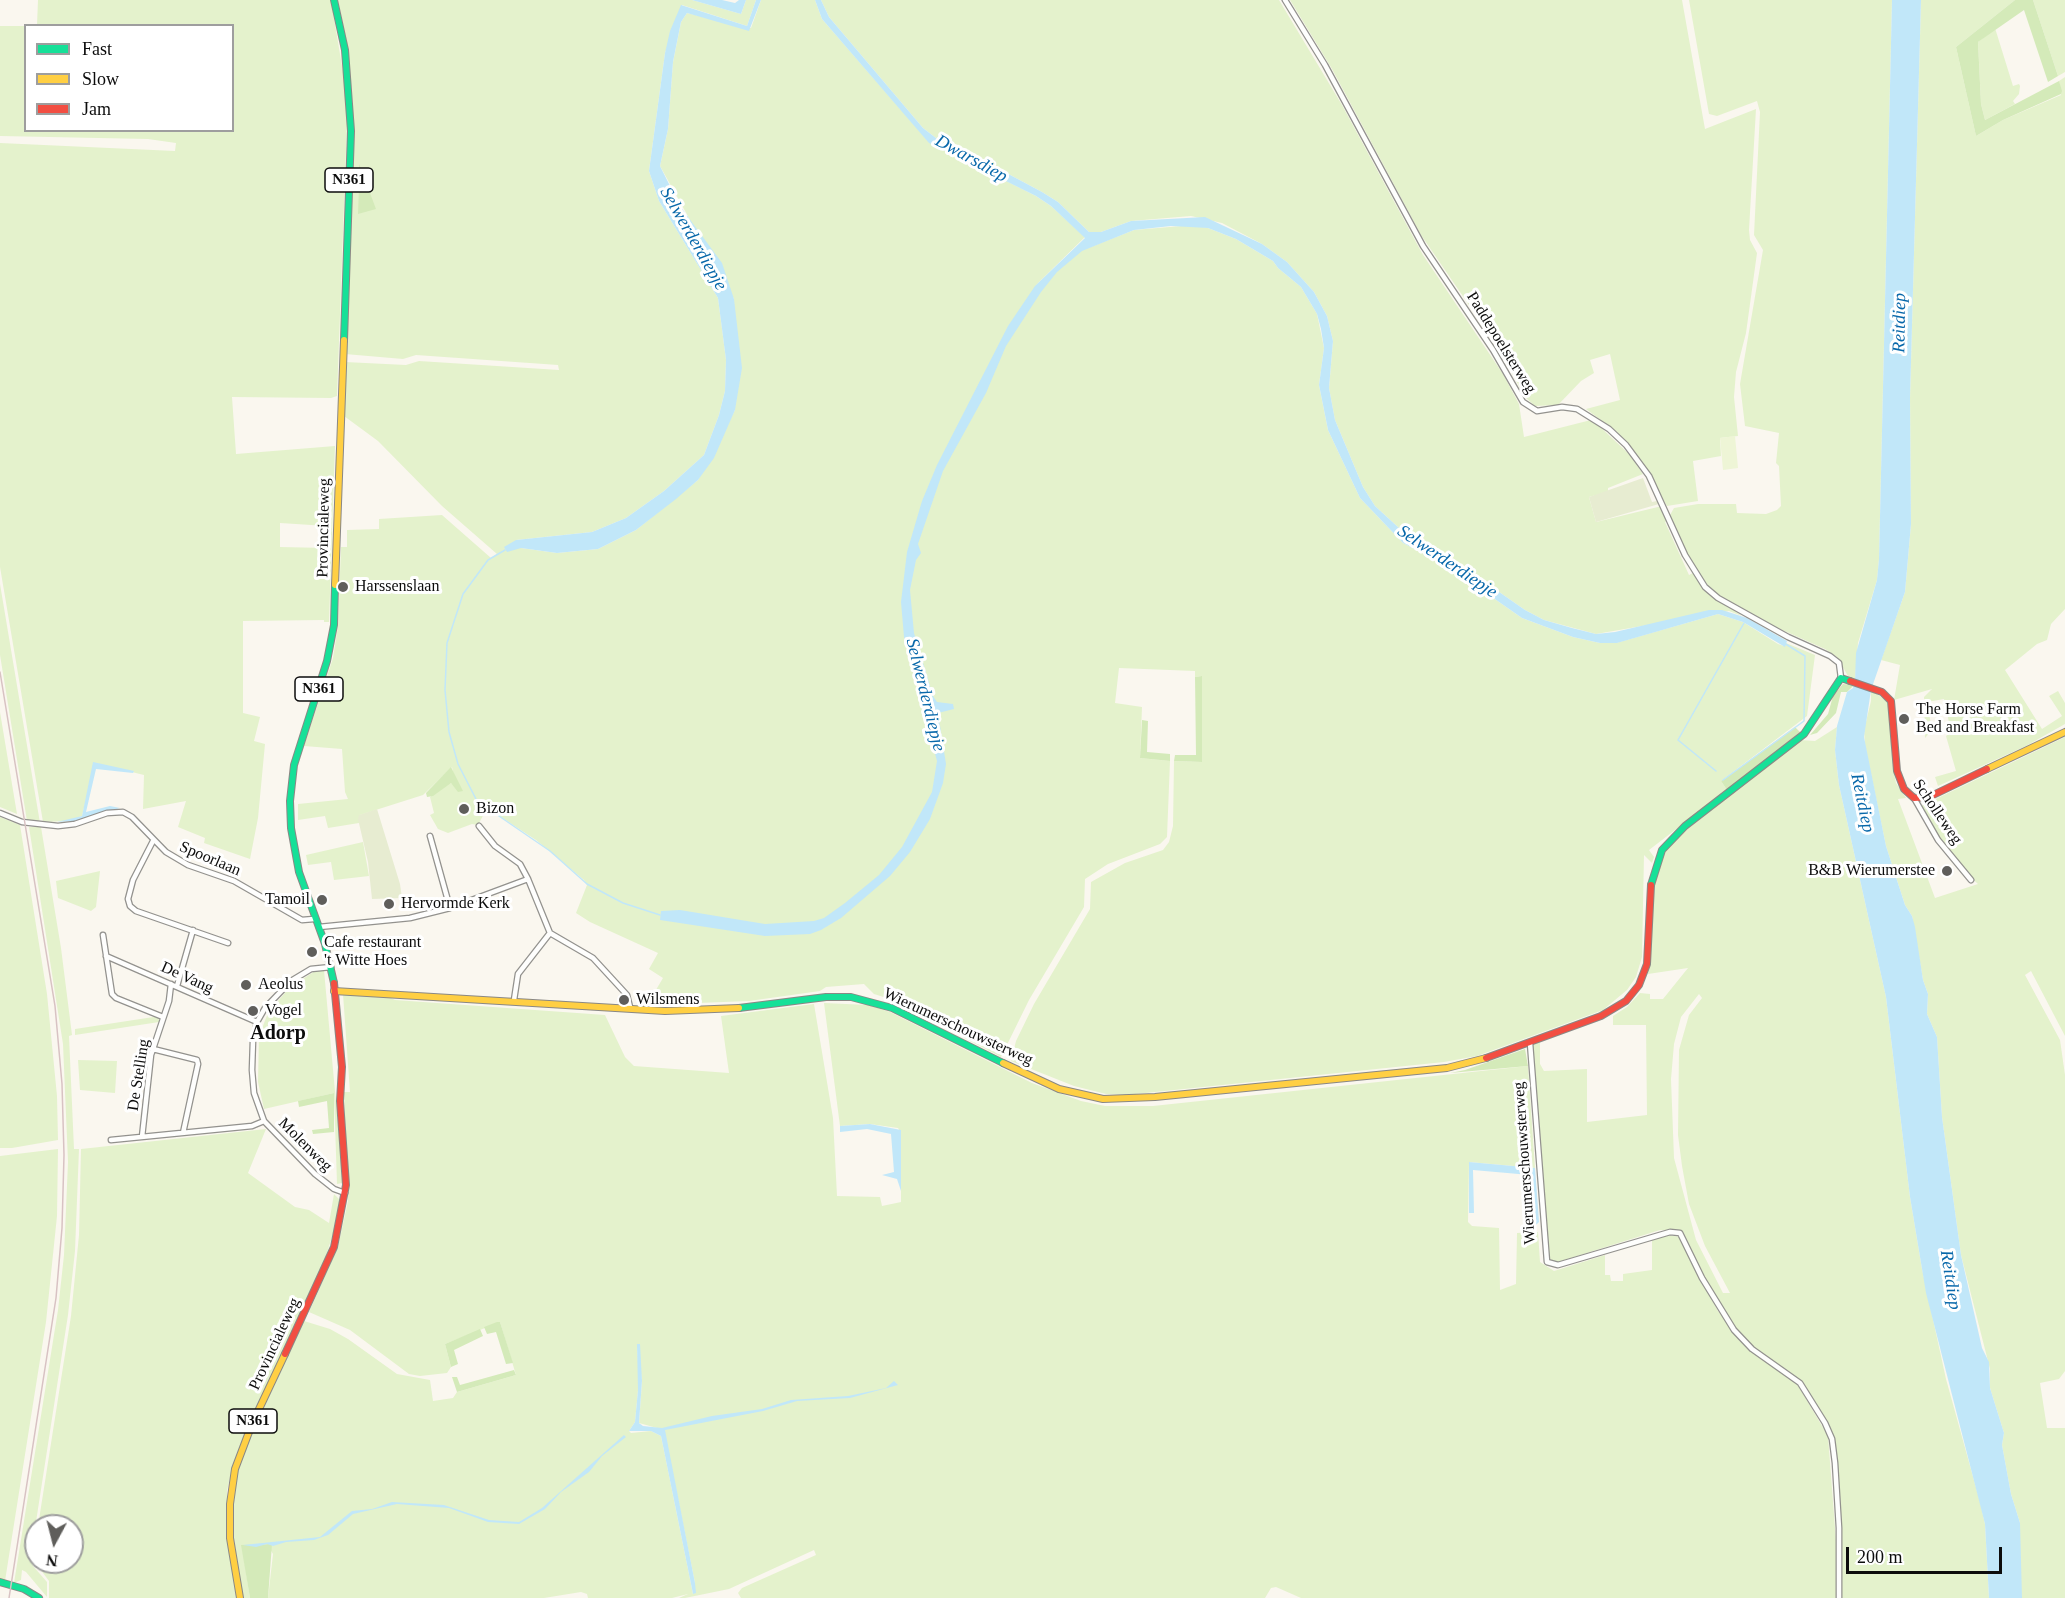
<!DOCTYPE html>
<style>
body{margin:0}
#map{position:relative;width:2065px;height:1598px;overflow:hidden;background:#faf7ef;font-family:Georgia,serif}
canvas{display:block}
.legend{position:absolute;left:24px;top:24px;width:210px;height:108px;box-sizing:border-box;background:#fff;border:2px solid #9e9e9e;margin:0;padding:8px 10px;list-style:none;font-size:18px;color:#0c0c0c}
.legend li{display:flex;align-items:center;gap:12px;height:30px}
.legend b{width:30px;border:2px solid #9e9e9e}
.north{position:absolute;left:24px;top:1514px;width:60px;height:60px;box-sizing:border-box;background:#fff;border:2px solid #9e9e9e;border-radius:50%;rotate:187deg;font-size:16px;font-weight:700;line-height:24px;text-align:center;color:#0c0c0c}
.north::after{content:'';display:block;margin:auto;width:21px;height:27px;background:#5f5e5b;clip-path:polygon(50% 0,100% 100%,50% 72%,0 100%)}
.scale{position:absolute;left:1846px;top:1547px;width:156px;height:27px;box-sizing:border-box;border:3px solid #0c0c0c;border-top:0;padding-left:8px;font-size:18px;line-height:21px;white-space:nowrap;color:#0c0c0c;-webkit-text-stroke:4px #fff;paint-order:stroke}
</style>
<div id="map">
<canvas width="2065" height="1598"></canvas>
<ul class="legend">
<li><b style="height:8px;background:#16e098"></b>Fast</li>
<li><b style="height:8px;background:#ffcf43"></b>Slow</li>
<li><b style="height:8px;background:#f24e42"></b>Jam</li>
</ul>
<div class="north">N</div>
<div class="scale">200 m</div>
</div>
<script>
const context = document.querySelector('canvas').getContext('2d');
context.lineJoin = 'round';
function paint(path, color) {
  context.fillStyle = color;
  context.fill(path, 'evenodd');
}
function poly(rows) {
  const path = new Path2D();
  for (const r of rows) {
    path.moveTo(r[0], r[1]);
    for (let i = 2; i < r.length; i += 2) path.lineTo(r[i], r[i + 1]);
  }
  return path;
}
function trace(path, color, width, dash) {
  context.strokeStyle = color;
  context.lineWidth = width;
  context.lineCap = dash ? 'butt' : 'round';
  context.setLineDash(dash || []);
  context.stroke(path);
}
function write(font, color, halo, rows, align = 'center') {
  context.font = font + ' Georgia,serif';
  context.lineWidth = 6;
  context.setLineDash([]);
  context.textBaseline = 'middle';
  context.strokeStyle = halo;
  context.fillStyle = color;
  for (const [text, x, y, turn = 0] of rows) {
    context.save();
    context.translate(x, y);
    context.rotate((+turn || 0) * Math.PI / 180);
    context.textAlign = isNaN(turn) ? turn : align;
    if (halo) context.strokeText(text, 0, 0);
    context.fillText(text, 0, 0);
    context.restore();
  }
}
const green = poly([
 [38,0,331,0,346,90,347,124,337,396,331,398,232,397,236,454,335,446,329,622,324,622,324,620,243,621,243,713,260,717,254,741,265,744,258,818,250,859,204,843,205,838,178,827,186,801,143,809,144,775,95,763,82,816,68,821,43,822,0,567,0,143,175,151,176,143,148,139,0,136,0,26,25,26,26,130,232,130,232,26,37,25],
 [280,523,327,526,327,548,280,547],
 [338,0,692,0,741,14,746,0,756,0,747,26,682,5,665,53,649,171,659,201,718,298,726,360,725,391,719,415,704,455,664,491,626,518,592,532,516,540,521,548,557,553,598,549,636,530,698,480,735,410,734,299,660,166,668,129,673,62,681,22,687,13,751,28,761,0,815,0,822,19,929,142,1036,196,1051,206,1085,237,1035,286,1078,248,1088,248,1134,230,1193,225,1208,228,1236,239,1273,261,1278,268,1301,287,1317,314,1324,348,1319,385,1328,430,1360,498,1403,543,1446,565,1522,618,1573,637,1600,643,1616,643,1718,614,1743,622,1778,644,1784,646,1786,643,1815,655,1807,716,1721,781,1727,790,1649,850,1654,857,1652,863,1644,855,1642,957,1636,977,1627,990,1603,1010,1477,1056,1444,1062,1126,1095,1106,1094,1074,1086,1011,1061,1016,1041,1034,1004,1090,909,1091,882,1125,863,1163,850,1169,842,1173,826,1174,761,1201,762,1201,676,1195,677,1195,671,1119,668,1115,703,1142,707,1140,758,1170,761,1167,837,1160,844,1108,864,1085,879,1084,907,1029,1000,1001,1057,890,999,874,994,864,984,826,987,820,991,749,1001,647,1005,663,978,649,969,658,953,590,922,576,913,587,885,584,880,536,840,487,808,478,825,472,824,448,833,438,829,430,815,434,813,430,797,447,784,451,783,456,786,452,767,423,795,360,815,359,823,328,828,325,816,298,820,298,804,348,799,345,792,342,749,304,746,333,658,338,626,341,547,347,547,347,530,379,529,379,519,442,515,491,558,497,554,442,506,378,441,344,416,345,362,406,365,419,361,559,370,558,365,416,355,403,359,345,354,353,106,347,43],
 [821,0,1279,0,1342,105,1423,255,1503,374,1519,404,1524,437,1591,420,1597,424,1629,454,1643,474,1608,488,1608,492,1589,497,1596,522,1662,506,1669,520,1665,522,1689,575,1693,573,1707,592,1742,616,1729,611,1596,634,1544,620,1525,610,1446,555,1411,539,1375,506,1363,487,1335,420,1329,388,1333,341,1327,316,1314,292,1287,262,1262,244,1222,223,1191,216,1131,221,1101,232,1089,232,1058,202,1042,192,984,161,945,145,923,128,829,17],
 [1290,0,1682,0,1705,129,1756,109,1749,230,1750,240,1757,253,1746,333,1736,372,1734,397,1738,436,1720,438,1721,456,1693,461,1698,501,1667,506,1641,460,1617,432,1586,409,1620,400,1610,354,1590,360,1594,373,1581,381,1558,405,1535,406,1525,397,1499,349,1421,235,1332,69],
 [1689,0,1892,0,1879,559,1877,580,1858,643,1855,680,1848,676,1837,657,1825,649,1780,629,1713,592,1690,561,1670,515,1674,508,1698,504,1736,504,1737,513,1766,514,1777,510,1781,506,1779,466,1776,463,1779,433,1745,426,1740,384,1763,250,1754,235,1760,112,1757,101,1717,116,1709,114],
 [1921,0,2015,0,1956,47,1976,136,2003,120,2061,95,2059,81,2065,77,2065,609,2051,624,2047,640,2037,644,2005,670,2042,729,2062,716,2049,696,2058,691,2065,703,2065,724,2026,746,1938,786,1935,777,1956,771,1946,736,1951,732,1944,699,1927,702,1932,730,1925,738,1924,697,1932,689,1894,700,1900,665,1881,660,1905,592,1911,524,1910,398],
 [2033,0,2065,0,2065,72,2058,76],
 [1995,28,2013,86,2019,84,2020,86,2019,94,2013,101,2015,104,1985,120,1981,104,1978,42],
 [0,584,40,823,27,821,0,655],
 [1871,690,1888,702,1893,769,1896,783,1906,798,1898,799,1935,898,1978,884,1963,870,1941,841,1921,806,2065,737,2065,1036,2031,971,2025,975,2060,1040,2065,1075,2065,1371,2059,1379,2040,1383,2047,1428,2065,1428,2065,1598,2022,1598,2020,1594,2020,1523,2011,1494,2002,1445,2004,1433,1990,1388,1990,1369,1961,1255,1942,1117,1937,1037,1927,1014,1928,994,1923,980,1912,916,1905,905,1886,846,1865,745,1864,730,1871,701],
 [0,712,17,814,0,807],
 [1837,727,1835,750,1839,785,1886,997,1910,1197,1922,1269,1946,1379,1980,1502,1985,1524,1989,1598,1840,1598,1841,1537,1833,1439,1799,1380,1757,1352,1730,1321,1693,1257,1683,1233,1677,1230,1660,1230,1555,1263,1546,1258,1531,1046,1540,1042,1540,1064,1544,1071,1587,1069,1587,1122,1647,1115,1646,1025,1613,1025,1613,1016,1627,1007,1640,993,1650,994,1650,999,1663,999,1688,968,1648,974,1654,884,1661,857,1675,839,1800,740,1815,741],
 [1699,994,1702,998,1689,1015,1679,1050,1678,1135,1682,1166,1689,1204,1705,1246,1730,1293,1723,1293,1696,1240,1674,1158,1671,1079,1674,1044,1681,1017],
 [0,817,20,825,47,994,57,1096,58,1140,12,1148,0,1148],
 [29,827,41,827,61,948,72,1035,69,1036,74,1149,79,1149,75,1251,68,1315,31,1554,33,1566,47,1582,47,1597,26,1572,22,1570,21,1580,14,1583,58,1310,64,1255,68,1162,63,1044],
 [363,842,369,876,334,880,331,862,308,865,306,855],
 [100,871,96,907,91,911,58,898,56,881],
 [324,970,341,1158,342,1183,337,1184,334,1093,264,1109,258,1082,259,1036,268,1013,289,988,315,971],
 [343,994,387,996,395,1000,605,1015,625,1057,634,1066,729,1073,721,1016,814,1004,833,1118,837,1196,880,1197,882,1206,901,1202,901,1133,898,1128,870,1124,840,1126,824,1003,868,1005,890,1012,1032,1083,1081,1101,1105,1106,1153,1106,1528,1066,1535,1168,1469,1162,1468,1222,1472,1226,1499,1228,1500,1290,1516,1284,1517,1233,1538,1232,1540,1262,1554,1271,1605,1255,1605,1275,1610,1275,1611,1281,1623,1281,1623,1274,1652,1270,1652,1240,1667,1235,1681,1237,1693,1266,1718,1311,1752,1352,1796,1382,1828,1436,1836,1541,1836,1598,1301,1598,1276,1587,1271,1588,1265,1598,741,1598,738,1593,742,1588,816,1555,814,1550,729,1589,685,1598,679,1598,688,1594,672,1598,588,1598,587,1594,581,1592,544,1598,268,1598,273,1554,267,1544,242,1546,250,1598,243,1598,233,1533,233,1509,238,1470,252,1433,304,1321,330,1329,348,1339,397,1374,430,1380,433,1401,453,1398,457,1392,516,1375,500,1322,445,1344,451,1367,447,1373,420,1376,409,1374,350,1330,309,1312,338,1247,348,1201,344,1092,350,1092],
 [637,1344,642,1381,639,1423,664,1430,695,1583,693,1594,661,1436,651,1431,631,1433,629,1431,635,1422,639,1380],
 [160,1016,159,1022,75,1035,75,1029],
 [78,1060,117,1061,115,1093,80,1090],
 [266,1129,248,1173,295,1207,309,1210,329,1223,334,1194,340,1200,338,1217,326,1256,233,1464,227,1491,227,1520,237,1598,49,1598,49,1581,34,1561,36,1541,36,1562,72,1562,72,1526,38,1526,71,1316,79,1235,81,1149],
 [58,1149,57,1216,46,1322,5,1581,0,1580,0,1156]
]);
const forest = poly([
 [2015,0,2033,0,2058,76,2048,82,2024,10,1978,42,1981,104,1985,120,2059,81,2062,91,2061,94,2003,120,1976,136,1956,47],
 [359,164,376,209,358,214,359,186],
 [1202,676,1202,762,1174,761,1175,755,1196,755,1195,677],
 [1843,684,1854,685,1847,692,1841,692,1836,713,1817,733,1810,735,1828,714,1833,696],
 [1142,720,1148,721,1147,752,1170,754,1170,761,1140,758],
 [1795,727,1800,732,1727,790,1721,781],
 [451,767,463,791,458,792,451,783,433,796,427,797,426,793],
 [1525,1049,1528,1066,1450,1073,1465,1070],
 [334,1093,334,1132,313,1134,312,1130,329,1128,327,1101,299,1107,298,1101],
 [497,1322,500,1322,513,1363,506,1364,496,1332,487,1334,484,1327],
 [480,1329,483,1336,454,1350,458,1364,451,1367,445,1344],
 [514,1370,516,1375,457,1392,452,1377,457,1377,460,1385],
 [272,1544,268,1598,250,1598,241,1545]
]);
const cemetery = poly([
 [1643,478,1652,502,1657,501,1659,504,1596,522,1589,497],
 [377,809,400,884,402,898,372,899,368,862,358,819,359,815]
]);
const pitch = poly([
 [1735,436,1738,468,1723,470,1720,438]
]);
const water = poly([
 [692,0,722,0,735,3,739,0,746,0,741,14],
 [756,0,761,0,749,31,687,13,681,22,673,62,668,129,660,166,680,206,722,263,734,299,742,368,735,410,714,458,698,480,676,499,636,530,598,549,557,553,521,548,507,552,504,547,516,540,592,532,626,518,664,491,704,455,719,415,725,391,726,360,718,298,659,201,649,171,665,53,670,31,681,5,747,26],
 [815,0,821,0,829,17,923,128,945,145,984,161,1042,192,1058,202,1089,232,1101,232,1131,221,1205,217,1262,244,1287,262,1314,292,1327,316,1333,341,1329,388,1335,420,1363,487,1375,506,1411,539,1446,555,1525,610,1544,620,1572,628,1596,634,1615,632,1709,610,1722,610,1747,618,1787,641,1785,647,1743,622,1718,614,1617,643,1600,643,1573,637,1522,618,1446,565,1403,543,1360,498,1328,430,1319,385,1324,348,1321,329,1317,314,1301,287,1278,268,1273,261,1236,239,1208,228,1171,226,1134,230,1082,251,1057,272,1041,292,1006,346,986,393,943,471,918,544,921,553,916,560,910,590,914,633,933,696,937,702,953,704,954,709,938,713,946,764,943,783,930,819,910,852,890,876,841,918,821,930,810,934,765,936,660,920,661,911,680,910,765,924,814,921,824,918,845,903,879,875,902,847,932,792,937,761,904,637,901,602,907,552,922,501,937,465,1008,326,1035,286,1085,238,1051,206,1036,196,929,143,822,19],
 [1892,0,1921,0,1910,398,1911,524,1905,592,1871,690,1864,737,1886,846,1905,905,1912,916,1915,927,1923,980,1928,994,1927,1014,1937,1037,1942,1117,1961,1255,1982,1348,1989,1362,1990,1388,2004,1433,2002,1445,2011,1494,2020,1523,2022,1598,1989,1598,1985,1524,1926,1293,1910,1197,1886,997,1839,785,1835,750,1837,726,1847,692,1853,688,1855,680,1856,653,1877,580,1879,559],
 [93,762,134,771,133,773,96,769,86,812,110,806,120,808,74,821,57,822,82,816],
 [870,1124,901,1130,901,1191,897,1179,882,1175,894,1172,891,1134,867,1129,840,1132,840,1126],
 [1469,1162,1535,1168,1539,1222,1535,1226,1530,1175,1473,1170,1474,1213,1469,1213],
 [637,1344,640,1344,642,1381,639,1423,643,1426,662,1428,712,1416,762,1409,791,1400,848,1396,886,1388,894,1381,898,1385,850,1398,797,1401,763,1411,665,1430,695,1583,696,1593,693,1594,661,1436,651,1431,629,1431,635,1422,638,1390],
 [624,1435,626,1437,602,1456,589,1472,561,1492,545,1509,519,1524,488,1522,449,1508,397,1504,353,1514,328,1535,314,1540,286,1542,273,1546,267,1544,256,1547,243,1545,320,1537,352,1511,372,1509,392,1502,444,1505,489,1520,519,1522,542,1508]
]);
const stream = poly([
 [505,550,488,560,463,594,447,643,445,690,449,732,458,764,477,801,550,851,587,884,623,903,660,915],
 [1716,771,1678,740,1744,623],
 [1723,780,1804,721,1805,656,1784,643]
]);
const street = poly([
 [1285,0,1325,65,1423,246,1493,350,1523,402,1537,411,1562,407,1577,409,1609,429,1626,445,1649,476,1685,555,1705,587,1718,598,1788,637,1830,656,1839,663,1841,678],
 [1914,798,1938,840,1971,880],
 [0,813,22,822,58,826,75,824,107,813,123,812,132,817,166,852,188,865,234,881,302,920,314,919],
 [479,826,495,846,520,864,528,879],
 [430,836,450,908],
 [153,841,133,880,128,899,130,906,136,911,228,943],
 [319,927,410,918,450,908,528,879,550,933,593,958,627,995,630,1007],
 [103,935,112,994,116,998,163,1017],
 [106,956,257,1022],
 [331,967,311,969,291,981,265,1008,257,1022,253,1040,252,1070,254,1093,264,1121,315,1174,334,1189,345,1193],
 [177,986,193,930],
 [514,1000,518,974,550,933],
 [1530,1043,1547,1262,1558,1265,1670,1232,1680,1233,1702,1278,1734,1330,1752,1349,1800,1383,1825,1423,1832,1439,1835,1463,1839,1528,1839,1598],
 [153,1049,197,1060,198,1064,183,1133],
 [142,1137,151,1055,169,1001,171,984],
 [111,1140,252,1126,264,1121]
]);
const fast = poly([
 [334,0,345,50,351,131,344,340],
 [1651,885,1662,850,1685,826,1804,734,1841,678,1850,681],
 [334,983,325,944,299,872,291,828,290,801,294,765,327,661,334,625,335,585],
 [739,1008,826,997,851,997,892,1008,1003,1063],
 [0,1582,24,1589,39,1598]
]);
const slow = poly([
 [335,585,344,340],
 [1987,769,2065,732],
 [334,991,665,1011,739,1008],
 [1003,1063,1059,1089,1103,1099,1155,1097,1447,1068,1486,1058],
 [240,1598,230,1538,230,1504,235,1469,252,1424,285,1354]
]);
const jam = poly([
 [1850,681,1882,692,1891,701,1897,771,1904,789,1914,798,1929,797,1987,769],
 [1486,1058,1601,1016,1626,1001,1639,985,1647,964,1651,885],
 [285,1354,334,1247,346,1185,340,1101,342,1067,334,983]
]);
const rail = poly([
 [0,672,55,1006,62,1084,64,1155,62,1228,56,1298,9,1598]
]);
const markers = [
 [343,587,6,"#5f5e5b"],
 [1904,719,6,"#5f5e5b"],
 [464,809,6,"#5f5e5b"],
 [1947,871,6,"#5f5e5b"],
 [322,900,6,"#5f5e5b"],
 [389,904,6,"#5f5e5b"],
 [312,952,6,"#5f5e5b"],
 [246,985,6,"#5f5e5b"],
 [624,1000,6,"#5f5e5b"],
 [253,1011,6,"#5f5e5b"]
];
const shields = [
 [349,180,48],
 [319,689,48],
 [253,1421,48]
];
const shieldNames = [
 ["N361",349,180],
 ["N361",319,689],
 ["N361",253,1421]
];
const streetNames = [
 ["Paddepoelsterweg",1501,343,58],
 ["Provincialeweg",324,528,-89],
 ["Scholleweg",1937,812,56],
 ["Spoorlaan",210,859,23],
 ["De Vang",187,978,24],
 ["Wierumerschouwsterweg",958,1027,25],
 ["De Stelling",139,1075,-81],
 ["Molenweg",305,1145,45],
 ["Wierumerschouwsterweg",1525,1163,-94],
 ["Provincialeweg",275,1344,-65]
];
const poiNames = [
 ["Harssenslaan",355,587],
 ["The Horse Farm",1916,710],
 ["Bed and Breakfast",1916,728],
 ["Bizon",476,809],
 ["B&B Wierumerstee",1935,871,"right"],
 ["Tamoil",310,900,"right"],
 ["Hervormde Kerk",401,904],
 ["Cafe restaurant",324,943],
 ["'t Witte Hoes",324,961],
 ["Aeolus",258,985],
 ["Wilsmens",636,1000],
 ["Vogel",265,1011]
];
const waterNames = [
 ["Dwarsdiep",971,159,29],
 ["Selwerderdiepje",693,239,60],
 ["Reitdiep",1900,323,-89],
 ["Selwerderdiepje",1447,562,34],
 ["Selwerderdiepje",925,695,76],
 ["Reitdiep",1862,803,78],
 ["Reitdiep",1950,1280,81]
];
const quarterNames = [
 ["Adorp",278,1034]
];
paint(green, '#e4f2cc');
paint(forest, '#d4eab9');
paint(cemetery, '#e7ecd1');
paint(pitch, '#eef5d6');
paint(water, '#c1e7f9');
trace(stream, '#c1e7f9', 1.5);
trace(street, '#93928e', 7);
trace(fast, '#8a8885', 8);
trace(slow, '#8a8885', 8);
trace(jam, '#8a8885', 8);
trace(street, '#fefefd', 4.5);
trace(fast, '#16e098', 6);
trace(slow, '#ffcf43', 6);
trace(jam, '#f24e42', 6);
trace(rail, '#d8c2c3', 1.5);
for (const [x, y, r, color] of markers) {
  const dot = new Path2D();
  dot.arc(x, y, r, 0, 2 * Math.PI);
  context.fillStyle = color;
  context.fill(dot);
  trace(dot, '#fff', 2);
}
for (const [x, y, w] of shields) {
  const box = new Path2D();
  box.roundRect(x - w / 2, y - 12, w, 24, 4.5);
  context.fillStyle = '#fff';
  context.fill(box);
  trace(box, '#0c0c0c', 1.5);
}
write('bold 15px', '#0c0c0c', null, shieldNames);
write('16px', '#0c0c0c', '#fff', streetNames);
write('16px', '#0c0c0c', '#fff', poiNames, 'left');
write('italic 18px', '#0868aa', '#fff', waterNames);
write('bold 20px', '#0c0c0c', '#fff', quarterNames);
</script>
